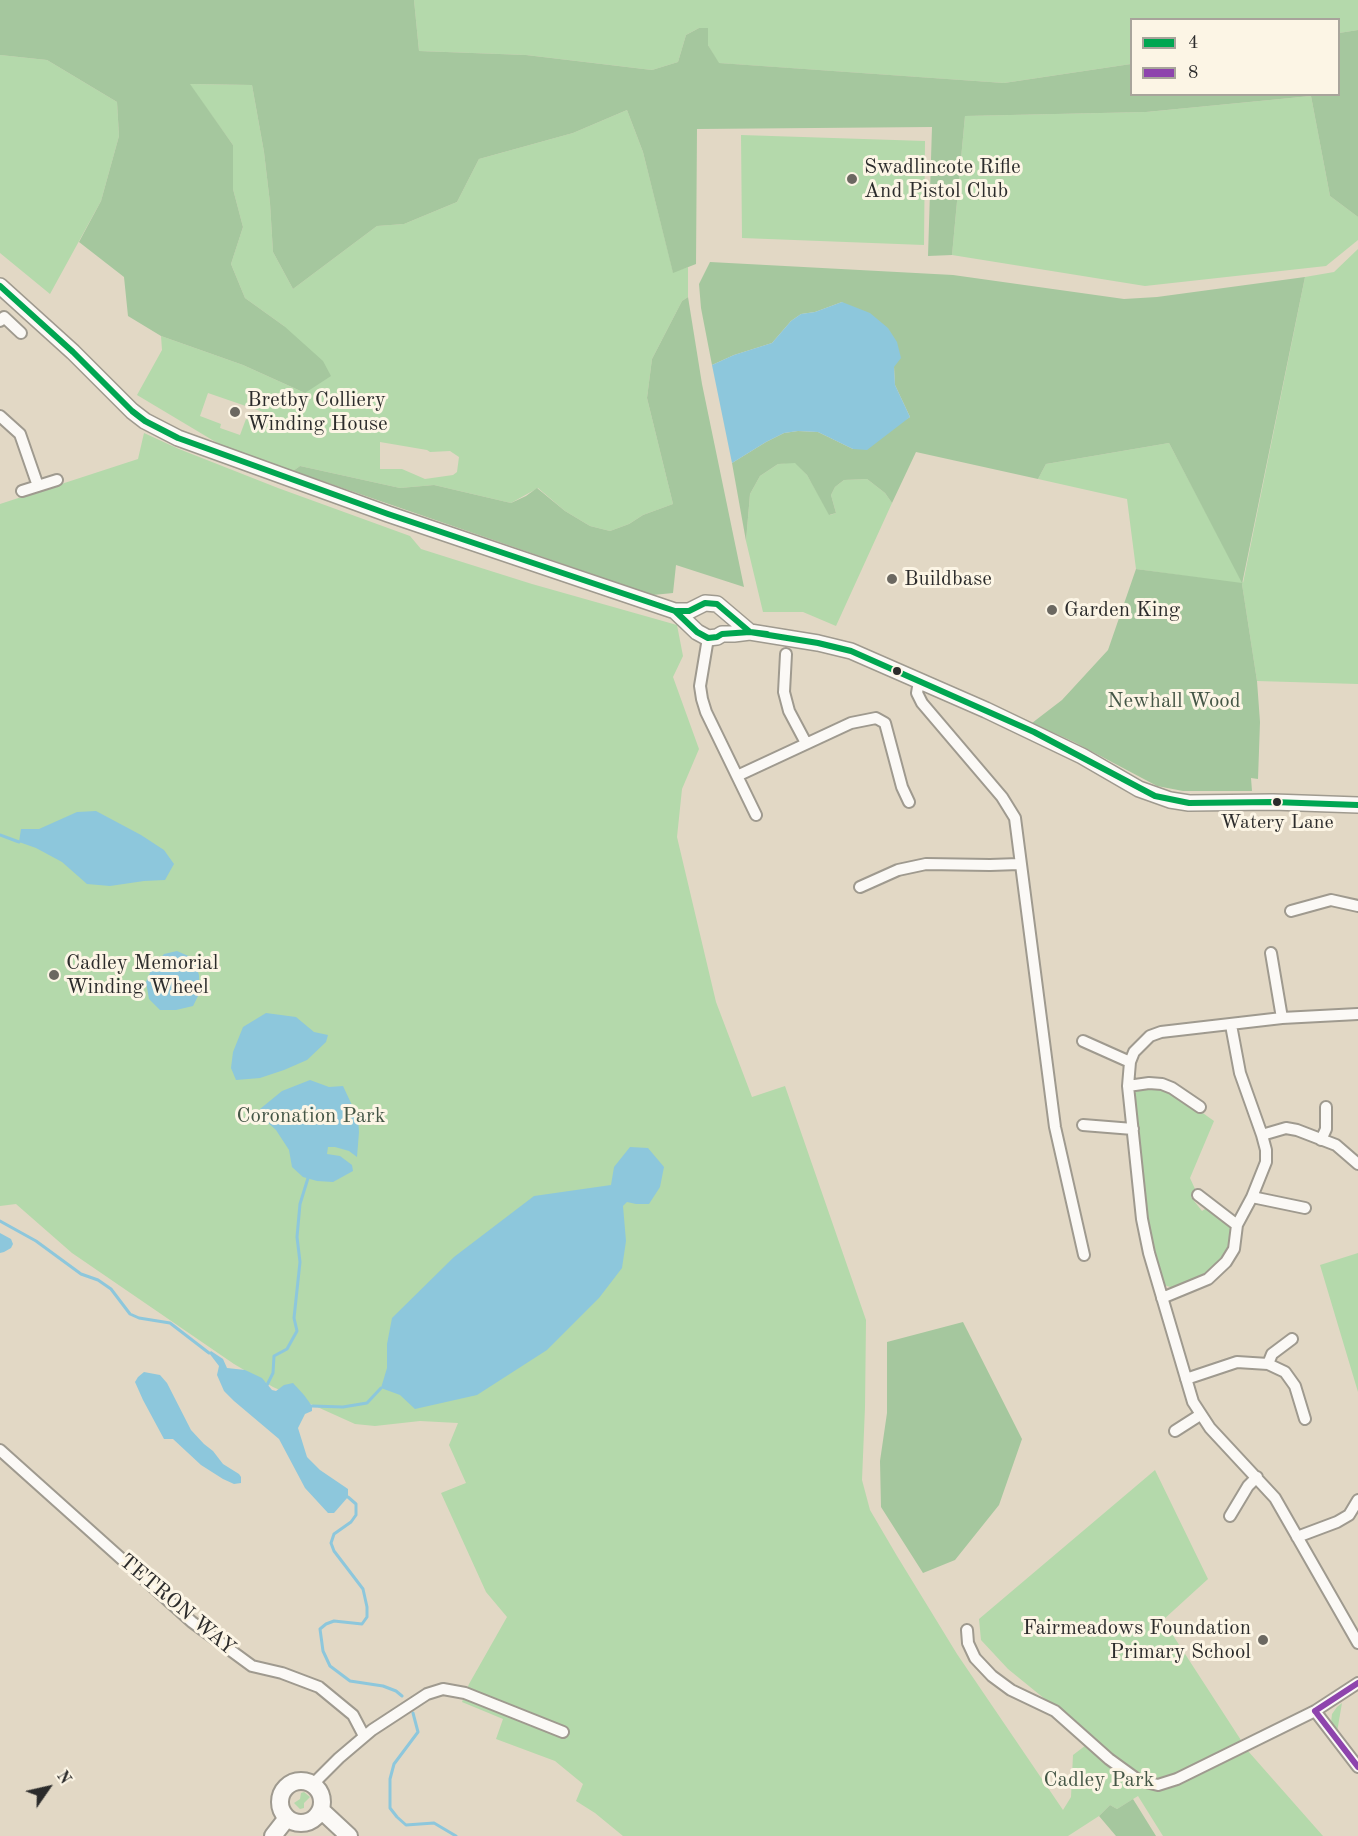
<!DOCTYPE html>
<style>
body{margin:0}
#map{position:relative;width:1358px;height:1836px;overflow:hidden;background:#e2d8c5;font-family:"Old Standard TT",serif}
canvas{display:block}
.legend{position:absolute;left:1130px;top:18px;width:210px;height:78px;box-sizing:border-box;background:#fcf5e5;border:2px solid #a8a49b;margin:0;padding:8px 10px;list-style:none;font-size:18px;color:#2b2b2b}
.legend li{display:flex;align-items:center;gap:12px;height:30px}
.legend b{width:30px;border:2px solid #a8a49b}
.north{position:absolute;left:18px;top:1758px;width:60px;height:60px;-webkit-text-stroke:4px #fcf5e5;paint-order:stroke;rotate:56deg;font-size:16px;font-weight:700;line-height:24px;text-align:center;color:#2b2b2b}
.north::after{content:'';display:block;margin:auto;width:21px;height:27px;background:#2b2b2b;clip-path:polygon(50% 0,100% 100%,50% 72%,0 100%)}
</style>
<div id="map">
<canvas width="1358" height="1836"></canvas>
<ul class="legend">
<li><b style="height:8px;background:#00a651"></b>4</li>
<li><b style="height:8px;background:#8e44ad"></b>8</li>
</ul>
<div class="north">N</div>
</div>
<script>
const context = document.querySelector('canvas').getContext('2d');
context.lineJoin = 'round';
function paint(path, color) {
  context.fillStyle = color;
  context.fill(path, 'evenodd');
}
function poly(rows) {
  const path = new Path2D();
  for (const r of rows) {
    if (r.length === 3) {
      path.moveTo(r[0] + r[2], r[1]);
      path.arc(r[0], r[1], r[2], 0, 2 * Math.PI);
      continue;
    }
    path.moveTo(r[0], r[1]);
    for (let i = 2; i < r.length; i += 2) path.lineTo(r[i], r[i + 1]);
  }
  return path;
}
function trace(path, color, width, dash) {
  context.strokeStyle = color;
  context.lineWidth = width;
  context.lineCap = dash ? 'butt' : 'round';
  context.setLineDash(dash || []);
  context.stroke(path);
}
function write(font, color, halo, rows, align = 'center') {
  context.font = font + ' "Old Standard TT",serif';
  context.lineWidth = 6;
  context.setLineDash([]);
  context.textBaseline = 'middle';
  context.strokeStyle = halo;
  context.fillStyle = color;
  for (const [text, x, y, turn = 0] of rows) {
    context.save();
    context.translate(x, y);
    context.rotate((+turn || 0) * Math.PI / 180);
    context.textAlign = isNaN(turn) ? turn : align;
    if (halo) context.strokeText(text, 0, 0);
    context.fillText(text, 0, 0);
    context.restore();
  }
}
const green = poly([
 [414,0,1358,0,1358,30,1339,33,1338,20,1132,20,1131,64,1004,83,718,63,708,45,708,28,699,28,686,35,678,62,652,70,526,55,419,51],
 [0,55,47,60,117,102,119,136,101,201,50,294,0,253],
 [189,84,252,85,264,152,270,203,273,252,293,289,377,226,404,224,457,202,479,159,573,133,627,110,643,152,673,272,688,267,688,297,682,301,652,359,647,398,673,504,643,515,629,524,610,531,590,526,565,511,538,488,511,503,434,485,400,488,300,466,293,471,219,444,137,395,162,350,161,336,243,365,305,393,284,326,245,298,231,264,243,227,233,189,233,145],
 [208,393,266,413,262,425,246,419,240,435,220,428,221,424,200,416],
 [380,442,427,450,430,452,450,451,459,457,457,472,453,475,425,479,402,469,380,469],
 [1311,96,1330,196,1358,217,1358,240,1326,266,1145,286,952,255,965,116,1146,112],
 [741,135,925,141,924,245,742,238],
 [1358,249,1358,684,1257,681,1242,584,1136,569,1127,499,1038,479,1046,464,1169,443,1243,583,1305,277,1334,272],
 [144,433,179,449,278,488,410,536,421,549,532,584,677,625,683,656,673,677,699,749,682,789,677,837,716,1002,752,1097,785,1086,866,1320,865,1407,862,1480,870,1510,897,1556,957,1654,1063,1810,1071,1797,1073,1755,1094,1739,1008,1669,981,1640,979,1619,1155,1470,1208,1579,1163,1620,1248,1751,1323,1836,1163,1836,1138,1796,1117,1809,1110,1805,1099,1816,1068,1836,623,1836,595,1813,576,1801,583,1784,555,1761,496,1739,503,1719,462,1702,469,1684,507,1617,486,1592,441,1493,466,1483,449,1445,458,1423,420,1421,375,1426,355,1424,273,1387,234,1364,72,1253,16,1204,0,1206,0,504,138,459],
 [795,462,807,475,830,515,836,513,831,495,835,487,844,480,867,479,885,493,892,503,836,626,803,612,763,612,746,541,750,494,760,476,778,464],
 [1154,1086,1172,1091,1214,1121,1190,1178,1195,1189,1191,1197,1202,1211,1208,1207,1233,1230,1226,1255,1206,1275,1173,1288,1164,1285,1147,1226,1134,1087],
 [1358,1253,1358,1392,1320,1265],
 [1342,1703,1337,1732,1331,1723,1332,1714,1337,1707],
 [304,1792,310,1797,304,1803,304,1808,300,1809,294,1803,300,1799,301,1793]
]);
const forest = poly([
 [0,0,414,0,419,51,526,55,652,70,678,62,686,35,699,28,708,28,708,45,719,63,1004,83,1131,64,1132,94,1338,94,1339,33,1358,30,1358,217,1330,196,1311,96,1146,112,965,116,952,255,928,256,932,127,697,129,696,264,673,273,643,152,627,110,573,133,479,159,457,202,404,224,377,226,293,289,273,252,270,203,264,152,252,85,190,84,233,145,233,189,243,227,231,264,245,298,284,326,323,361,331,376,305,393,243,365,161,336,128,316,124,277,79,242,101,201,119,136,117,102,47,60,0,55],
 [710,262,953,275,1124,299,1157,297,1305,277,1242,584,1257,681,1260,722,1258,779,1251,778,1252,791,1183,791,1157,786,1074,742,1032,723,1062,700,1108,650,1136,569,1242,583,1169,443,1046,464,1038,479,916,452,892,503,885,493,867,479,844,480,835,487,831,495,836,513,829,515,807,475,795,463,778,464,760,476,750,494,746,541,732,463,766,442,784,433,798,431,818,432,853,449,910,417,895,385,894,367,842,302,815,312,801,314,791,321,772,343,734,355,712,365,701,308,699,284],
 [688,297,702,384,744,587,676,565,673,593,653,595,293,471,300,466,400,488,434,485,511,503,526,496,537,488,565,511,590,526,610,531,629,524,643,515,673,504,647,398,652,359,682,301],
 [963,1322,1022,1439,999,1505,955,1560,923,1573,881,1507,880,1461,887,1413,887,1342],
 [1133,1799,1156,1836,1116,1836,1099,1816,1110,1805,1117,1809]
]);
const water = poly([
 [842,302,870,313,888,328,897,342,901,358,894,367,895,385,910,417,867,450,853,449,818,432,798,431,784,433,766,442,732,463,712,365,734,355,772,343,791,321,801,314,815,312],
 [96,811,141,835,164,850,174,864,165,880,144,881,110,886,87,884,62,862,36,848,19,842,21,829,39,829,77,812],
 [177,951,193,958,199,975,199,994,193,1006,176,1010,160,1010,149,999,146,982,153,966,164,954],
 [266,1013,296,1017,314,1032,328,1035,326,1042,307,1060,284,1070,260,1078,236,1080,231,1068,233,1052,243,1027],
 [310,1080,329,1087,343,1086,358,1118,359,1132,357,1157,349,1151,335,1147,328,1147,327,1154,340,1156,352,1165,353,1171,333,1182,317,1181,303,1177,292,1167,289,1150,276,1130,265,1120,260,1109,282,1091],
 [630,1147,648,1148,664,1167,660,1187,649,1204,636,1204,627,1202,623,1206,626,1241,622,1268,599,1298,547,1350,477,1395,415,1409,400,1395,381,1388,387,1368,387,1344,392,1318,454,1257,534,1196,611,1185,614,1167],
 [0,1233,11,1239,13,1244,11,1248,4,1252,0,1253],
 [211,1351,223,1359,227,1368,245,1370,262,1378,272,1390,276,1391,284,1385,293,1383,304,1395,312,1406,312,1411,305,1414,298,1428,307,1457,320,1470,348,1489,348,1497,334,1513,328,1513,305,1488,279,1439,234,1401,224,1391,217,1375,219,1366,209,1353],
 [144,1372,160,1375,167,1383,191,1430,204,1444,213,1451,223,1464,239,1474,241,1477,241,1483,234,1484,223,1479,201,1465,173,1439,164,1439,143,1400,135,1382,138,1377]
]);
const stream = poly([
 [0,835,19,842],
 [0,1221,36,1241,81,1274,98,1280,111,1289,130,1314,139,1318,170,1323,209,1353],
 [267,1385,273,1373,274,1356,287,1349,297,1331,294,1318,300,1262,297,1237,300,1204,308,1178],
 [312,1406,343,1407,367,1403,381,1388],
 [348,1497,356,1504,356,1515,351,1522,334,1534,331,1543,334,1551,363,1589,367,1607,367,1617,362,1624,334,1621,326,1624,320,1629,323,1651,330,1666,350,1681,383,1686,396,1691,402,1696],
 [413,1713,418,1732,394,1764,390,1779,390,1808,397,1817,406,1825,434,1823,456,1836]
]);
const street = poly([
 [0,321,4,317,21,333],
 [0,416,20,434,38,486],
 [22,491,57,480],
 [708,638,700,686,702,699,706,712,756,815],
 [786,654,784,692,789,711,806,743],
 [919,681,917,693,922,703,1002,797,1015,818,1055,1127,1084,1255],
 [737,776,851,723,876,718,885,723,902,787,909,802],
 [860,887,898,870,926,864,990,865,1019,864],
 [1291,911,1331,900,1358,906],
 [1271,953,1282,1018],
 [1358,1014,1282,1018,1161,1032,1150,1036,1134,1052,1130,1062,1128,1086,1142,1219,1149,1253,1193,1402,1210,1428,1275,1498,1358,1643],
 [1083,1041,1130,1062],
 [1128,1086,1149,1083,1162,1084,1172,1088,1200,1107],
 [1083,1125,1133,1129],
 [1262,1135,1286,1128,1297,1130,1336,1145,1358,1164],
 [1321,1140,1326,1129,1326,1107],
 [1198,1195,1237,1225],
 [1252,1197,1305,1208],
 [1162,1298,1208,1279,1226,1262,1234,1249,1237,1225,1252,1197,1266,1162,1266,1150,1262,1135,1240,1073,1231,1025],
 [1268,1364,1272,1354,1292,1339],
 [1186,1379,1237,1362,1268,1364,1285,1372,1295,1386,1305,1419],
 [1175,1431,1200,1415],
 [0,1450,192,1622,252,1666,282,1673,319,1687,353,1715,364,1736],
 [1230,1516,1248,1486,1257,1477],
 [1297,1537,1337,1522,1349,1515,1358,1500],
 [967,1630,968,1643,975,1658,992,1676,1011,1690,1055,1711,1109,1759,1138,1780,1158,1785,1177,1779,1315,1711,1358,1683],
 [1315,1711,1358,1767],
 [313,1784,339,1758,372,1730,427,1694,443,1689,465,1693,563,1732]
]);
const secondary = poly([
 [0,286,73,352,132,411,145,421,178,438,388,514,675,611,689,611,705,603,717,604,750,632],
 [675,611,697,632,708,638,717,637,722,634,734,634,750,632,818,643,851,651,986,710,1082,756,1139,789,1170,800,1189,803,1273,802,1358,805]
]);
const primary = poly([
 [301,1802,21],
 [321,1810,349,1836],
 [273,1836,287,1818]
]);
const bus1 = poly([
 [0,286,73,352,132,411,145,421,178,438,388,514,675,611,689,611,705,603,717,604,750,632,818,643,851,651,1034,732,1155,796,1189,803,1273,802,1358,805],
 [660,606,675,611,697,632,708,638,717,637,722,634,750,632,767,634]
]);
const bus2 = poly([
 [1315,1711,1358,1767],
 [1315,1711,1358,1683]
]);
const markers = [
 [852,179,6,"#6b6861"],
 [235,412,6,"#6b6861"],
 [892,579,6,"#6b6861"],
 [1052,610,6,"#6b6861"],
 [897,671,5,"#2b2b2b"],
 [1277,802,5,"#2b2b2b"],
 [54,975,6,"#6b6861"],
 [1263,1640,6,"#6b6861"]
];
const busNames = [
 ["Watery Lane",1277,823]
];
const poiNames = [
 ["Swadlincote Rifle",864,167],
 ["And Pistol Club",864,191],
 ["Bretby Colliery",247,400],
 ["Winding House",247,424],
 ["Buildbase",904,579],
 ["Garden King",1064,610],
 ["Cadley Memorial",66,963],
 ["Winding Wheel",66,987],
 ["Fairmeadows Foundation",1251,1628,"right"],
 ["Primary School",1251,1652,"right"]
];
const parkNames = [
 ["Newhall Wood",1174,701],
 ["Coronation Park",311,1116],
 ["Cadley Park",1099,1780]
];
const streetNames = [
 ["TETRON WAY",177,1605,40]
];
paint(green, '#b4d9ab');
paint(forest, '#a5c79e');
paint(water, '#8dc7dc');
trace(stream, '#8dc7dc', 3);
trace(street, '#9f9a8f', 14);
trace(secondary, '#9f9a8f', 18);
trace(primary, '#9f9a8f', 20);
trace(street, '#fbf9f6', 10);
trace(secondary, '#fbf9f6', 15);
trace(primary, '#fbf9f6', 16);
trace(bus1, '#00a651', 6);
trace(bus2, '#8e44ad', 6);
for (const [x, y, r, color] of markers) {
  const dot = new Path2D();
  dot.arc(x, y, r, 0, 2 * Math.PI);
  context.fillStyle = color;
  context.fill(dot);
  trace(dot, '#fcf5e5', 2);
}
write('20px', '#2b2b2b', '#fcf5e5', busNames);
write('21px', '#2b2b2b', '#fcf5e5', poiNames, 'left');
write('21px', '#445646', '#fcf5e5', parkNames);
write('21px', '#2b2b2b', '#fcf5e5', streetNames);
</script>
